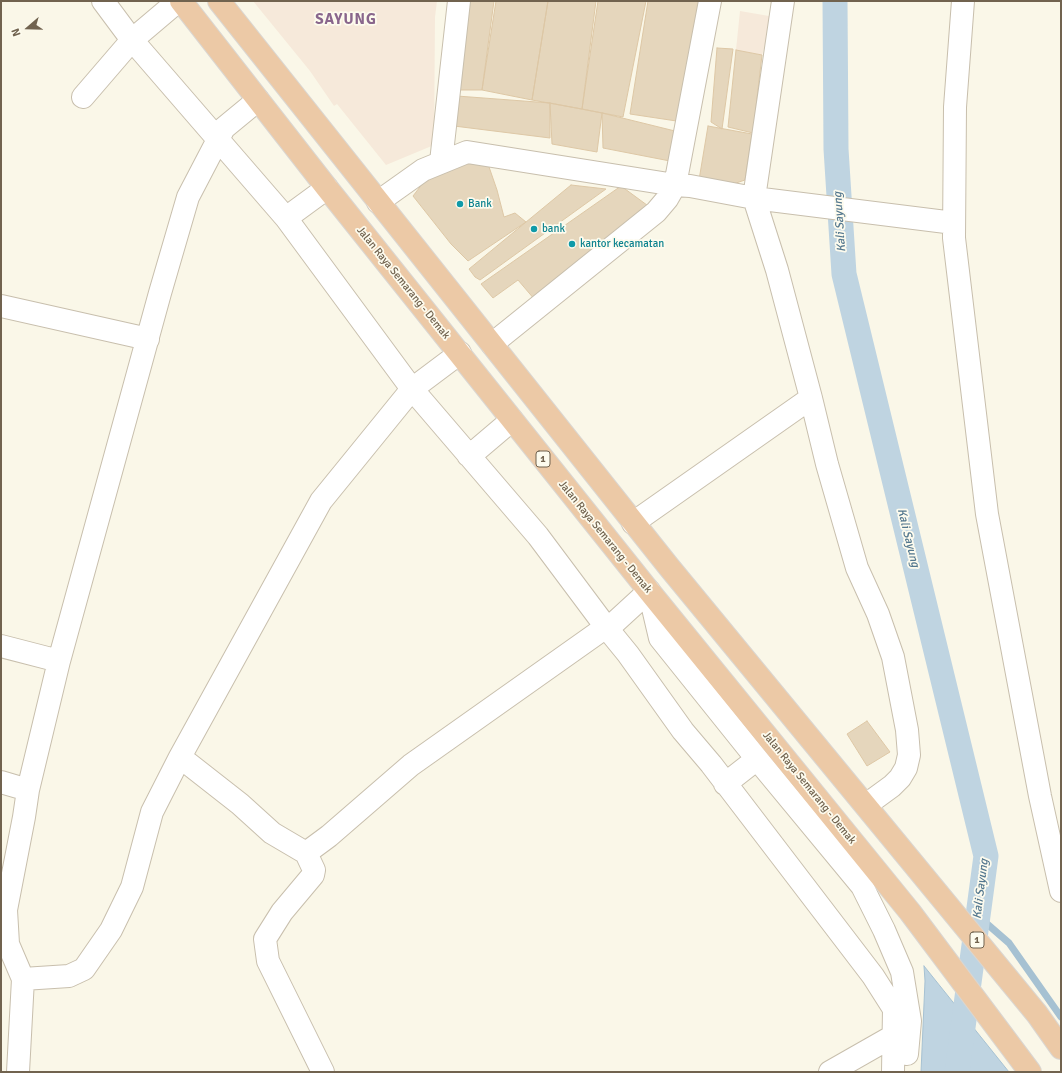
<!DOCTYPE html>
<style>
body{margin:0}
#map{position:relative;width:1062px;height:1073px;overflow:hidden;background:#faf7e8;font-family:Signika,sans-serif}
canvas{display:block}
.frame{position:absolute;inset:0;border:2px solid #71634f;pointer-events:none}
.north{position:absolute;left:8px;top:8px;width:40px;height:40px;-webkit-text-stroke:3px #fdfbee;paint-order:stroke;rotate:250deg;font-size:11px;font-weight:700;line-height:16px;text-align:center;color:#71634f}
.north::after{content:'';display:block;margin:auto;width:14px;height:18px;background:#71634f;clip-path:polygon(50% 0,100% 100%,50% 72%,0 100%)}
</style>
<div id="map">
<canvas width="1062" height="1073"></canvas>
<div class="frame"></div>
<div class="north">N</div>
</div>
<script>
const context = document.querySelector('canvas').getContext('2d');
context.lineJoin = 'round';
function paint(path, color) {
  context.fillStyle = color;
  context.fill(path, 'evenodd');
}
function poly(rows) {
  const path = new Path2D();
  for (const r of rows) {
    path.moveTo(r[0], r[1]);
    for (let i = 2; i < r.length; i += 2) path.lineTo(r[i], r[i + 1]);
  }
  return path;
}
function trace(path, color, width, dash) {
  context.strokeStyle = color;
  context.lineWidth = width;
  context.lineCap = dash ? 'butt' : 'round';
  context.setLineDash(dash || []);
  context.stroke(path);
}
function write(font, color, halo, rows, align = 'center') {
  context.font = font + ' Signika,sans-serif';
  context.lineWidth = 3.5;
  context.setLineDash([]);
  context.textBaseline = 'middle';
  context.strokeStyle = halo;
  context.fillStyle = color;
  for (const [text, x, y, turn = 0] of rows) {
    context.save();
    context.translate(x, y);
    context.rotate((+turn || 0) * Math.PI / 180);
    context.textAlign = isNaN(turn) ? turn : align;
    if (halo) context.strokeText(text, 0, 0);
    context.fillText(text, 0, 0);
    context.restore();
  }
}
const commercial = poly([
 [253,1,437,1,435,17,434,145,386,165,337,104,334,106,310,71],
 [740,11,769,16,770,28,762,55,736,50]
]);
const water = poly([
 [924,966,1009,1072,921,1072,925,981,924,966]
]);
const stream = poly([
 [978,916,1009,943,1061,1017]
]);
const canal = poly([
 [835,1,836,149,844,274,986,856,957,1072]
]);
const building = poly([
 [466,1,494,1,482,90,459,90,466,1],
 [496,1,548,1,532,100,482,90,496,1],
 [548,1,596,1,582,109,532,100,548,1],
 [598,1,646,1,623,117,582,109,598,1],
 [648,1,703,1,683,122,630,114,648,1],
 [717,48,733,49,722,129,711,122,717,48],
 [736,50,762,55,753,133,728,127,736,50],
 [457,96,550,103,550,138,454,126,457,96],
 [550,103,602,113,597,152,552,144,550,103],
 [602,113,679,132,670,161,603,148,602,113],
 [708,126,752,134,745,180,724,187,699,180,708,126],
 [463,159,488,164,497,190,504,217,515,213,526,222,468,261,451,244,413,196,423,183,463,159],
 [571,185,606,189,480,280,475,277,469,269,571,185],
 [621,186,651,208,535,300,518,280,493,298,481,284,621,186],
 [867,721,890,752,867,766,847,734,867,721]
]);
const minor = poly([
 [103,1,132,40,286,218,412,389,538,536,606,627,628,654,683,731,711,764,873,976,894,1009,893,1072],
 [783,1,754,198,777,270,811,398,827,464,857,568,878,614,893,657,907,730,909,755,906,768,900,778,892,786,866,805],
 [963,1,955,107,954,238,987,514,1040,796,1061,891],
 [83,97,132,40,178,1],
 [441,162,459,1],
 [378,202,423,170,467,152,675,185,690,186,754,198,954,223],
 [286,218,327,188],
 [1,306,148,339],
 [492,344,656,212,667,199,675,185,710,1],
 [468,455,479,448,512,420],
 [633,523,811,398],
 [649,591,660,638,757,759,862,886,884,930,902,972,910,1021,907,1054],
 [1,646,59,661],
 [180,757,240,804,272,833,306,853],
 [1,782,28,790],
 [725,784,757,759],
 [23,979,69,976,84,969,111,930,132,887,152,812,180,757,321,501,412,389,460,353],
 [18,1072,23,979,8,944,6,910,24,817,28,790,59,661,160,293,188,197,224,128,258,100],
 [323,1072,268,961,265,939,282,912,313,875,314,870,306,853,329,836,411,765,606,627,613,624,649,591],
 [830,1072,895,1035]
]);
const highway = poly([
 [181,1,327,188,649,591,910,912,1030,1072],
 [219,1,669,567,1037,1014,1061,1048]
]);
const markers = [
 [460,204,4,"#0f9aa8"],
 [534,229,4,"#0f9aa8"],
 [572,244,4,"#0f9aa8"]
];
const shields = [
 [543,459,14],
 [977,940,14]
];
const shieldNames = [
 ["1",543,459],
 ["1",977,940]
];
const cultureNames = [
 ["Bank",468,204],
 ["bank",542,229],
 ["kantor kecamatan",580,244]
];
const streetNames = [
 ["Jalan Raya Semarang - Demak",403,283,51],
 ["Jalan Raya Semarang - Demak",605,537,51],
 ["Jalan Raya Semarang - Demak",809,788,51]
];
const waterNames = [
 ["Kali Sayung",840,222,-94],
 ["Kali Sayung",908,538,76],
 ["Kali Sayung",981,889,-83]
];
const districtNames = [
 ["SAYUNG",346,20]
];
paint(commercial, '#f6e9da');
paint(water, '#bfd4e1');
trace(water, '#a6c1d2', 1);
trace(stream, '#a6c1d2', 7);
trace(canal, '#bfd4e1', 25);
paint(building, '#e5d6bc');
trace(building, '#ddc7a5', 1);
trace(minor, '#c8bfad', 24);
trace(highway, '#dad6d1', 24);
trace(minor, '#fff', 22);
trace(highway, '#ecc9a6', 22);
for (const [x, y, r, color] of markers) {
  const dot = new Path2D();
  dot.arc(x, y, r, 0, 2 * Math.PI);
  context.fillStyle = color;
  context.fill(dot);
  trace(dot, '#fdfbee', 1.5);
}
for (const [x, y, w] of shields) {
  const box = new Path2D();
  box.roundRect(x - w / 2, y - 8, w, 16, 3);
  context.fillStyle = '#fdfbee';
  context.fill(box);
  trace(box, '#71634f', 1);
}
write('bold 10px', '#71634f', null, shieldNames);
write('11px', '#0d838f', '#fdfbee', cultureNames, 'left');
write('11px', '#71634f', '#fdfbee', streetNames);
write('italic 12px', '#53778e', '#fdfbee', waterNames);
context.letterSpacing = '1px';
write('bold 15px', '#89668c', '#fdfbee', districtNames);
context.letterSpacing = '0px';
</script>
